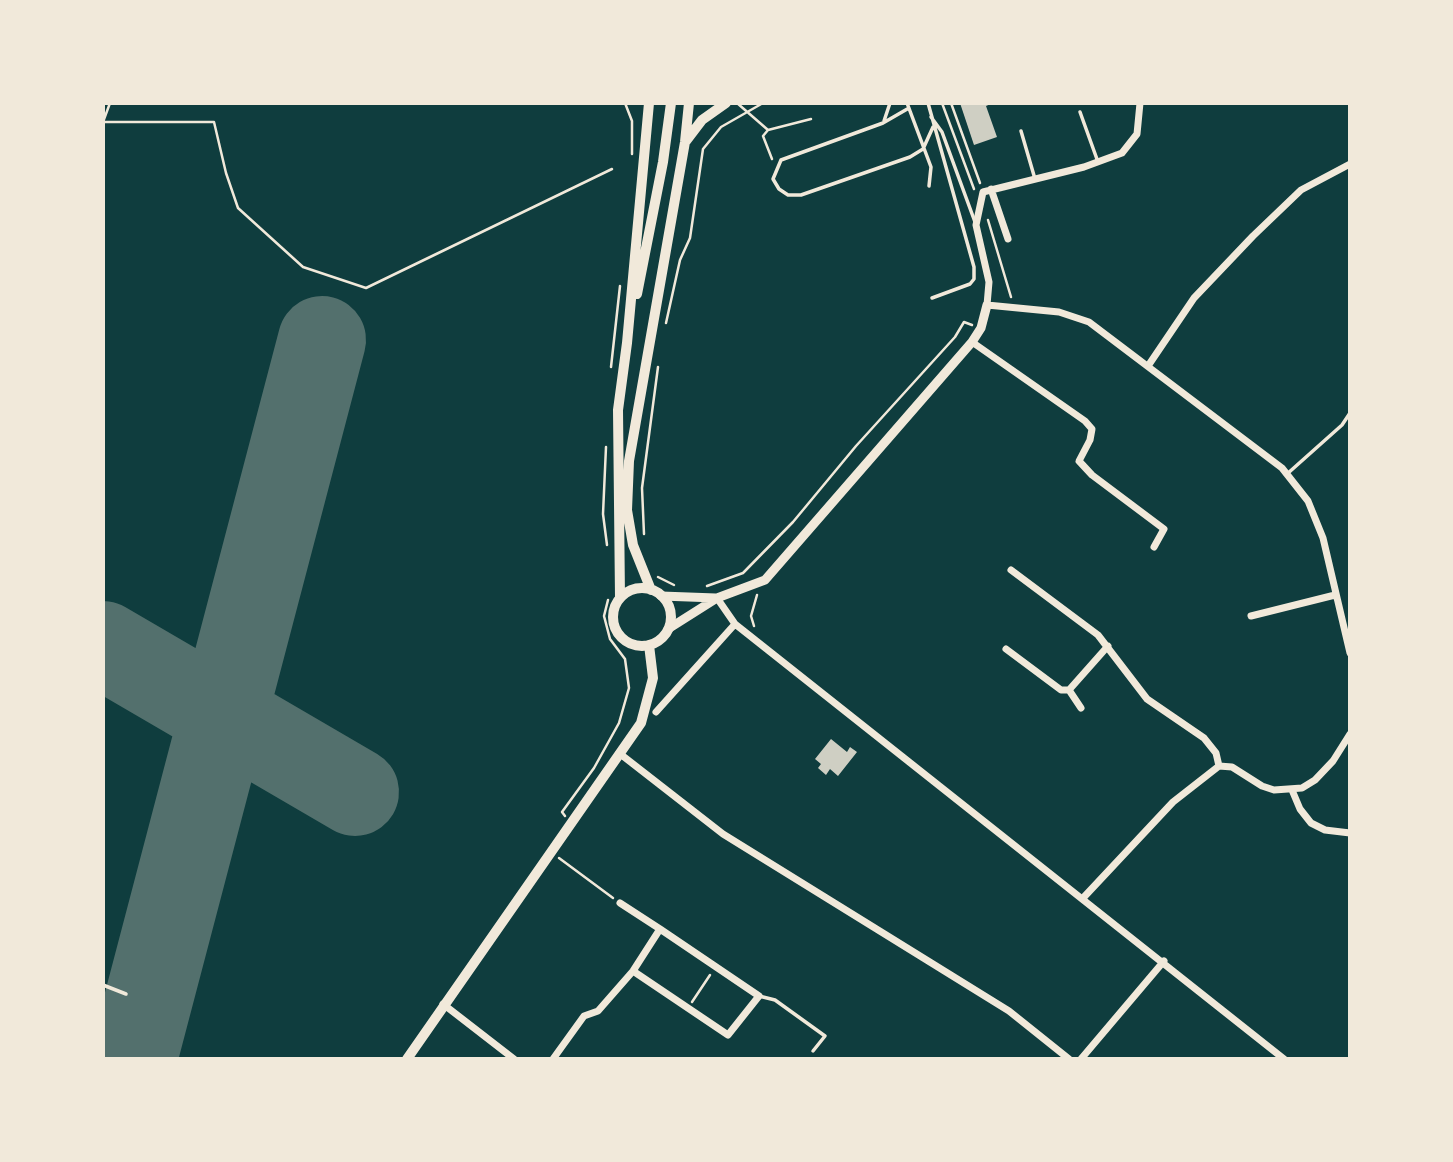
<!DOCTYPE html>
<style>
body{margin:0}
#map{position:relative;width:1453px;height:1162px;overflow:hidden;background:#0f3d3e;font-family:Helvetica,sans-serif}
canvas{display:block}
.frame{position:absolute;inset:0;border:105px solid #f1e9da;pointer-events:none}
</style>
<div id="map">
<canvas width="1453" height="1162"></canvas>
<div class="frame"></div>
</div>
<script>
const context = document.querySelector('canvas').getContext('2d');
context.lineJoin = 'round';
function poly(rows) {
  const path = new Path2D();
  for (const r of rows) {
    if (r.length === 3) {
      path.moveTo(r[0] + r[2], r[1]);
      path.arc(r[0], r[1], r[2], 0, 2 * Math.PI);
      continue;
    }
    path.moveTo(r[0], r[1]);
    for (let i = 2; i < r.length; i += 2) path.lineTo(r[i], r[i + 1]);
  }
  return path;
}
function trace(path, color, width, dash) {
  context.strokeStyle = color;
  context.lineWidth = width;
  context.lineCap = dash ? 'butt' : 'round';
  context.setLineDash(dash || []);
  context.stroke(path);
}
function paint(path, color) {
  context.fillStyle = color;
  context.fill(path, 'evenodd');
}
const runway = poly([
 [103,645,355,792],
 [133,1059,322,340]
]);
const building = poly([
 [960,103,993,103,986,106,997,137,974,145],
 [831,739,847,752,850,747,857,752,838,776,830,769,826,775,818,768,821,764,815,759]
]);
const path = poly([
 [625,103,632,121,632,154],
 [737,103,768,130,763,136,772,159],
 [942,103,974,189],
 [951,103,980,183],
 [103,122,214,122,226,173,238,208,303,267,366,288,612,169],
 [103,122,110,103],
 [768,130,811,119],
 [988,220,1011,297],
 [666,323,680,260,690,238,703,149,721,127,763,103],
 [611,367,620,286],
 [606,447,603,514,607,545],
 [644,534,642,488,658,367],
 [658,577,674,585],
 [707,586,743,573,793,522,856,446,955,337,964,322,972,325],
 [754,626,751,616,757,595],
 [565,816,562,812,594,768,619,723,629,688,625,659,610,639,604,616,608,600],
 [559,858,613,898],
 [692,1002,710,975]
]);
const service = poly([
 [907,103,931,167,929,186],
 [928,103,974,267,974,279,970,284,932,298],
 [909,108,883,123,781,160,773,179,779,189,788,195,801,195,910,157,923,149,933,127],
 [1080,112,1098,162],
 [931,117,942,132,975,222],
 [884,121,890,103],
 [1021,131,1035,179],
 [1287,474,1342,425,1350,413],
 [103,985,126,994],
 [759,996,775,1000,825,1036,813,1051]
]);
const minor = poly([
 [1140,103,1137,134,1122,153,1084,167,983,192,976,225,989,282,987,305,1059,312,1089,322,1282,468,1308,501,1323,538,1350,653],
 [991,189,1008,239],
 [972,342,1085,421,1092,429,1090,440,1079,461,1092,475,1164,529,1154,547],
 [1148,366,1194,298,1253,236,1301,190,1350,164],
 [1011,570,1098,635,1147,699,1204,738,1216,753,1219,766],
 [717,598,735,624,1284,1059],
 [1251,616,1335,595],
 [1006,649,1061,690,1069,690,1081,708],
 [1069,690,1108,646],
 [656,712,735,624],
 [619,753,723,834,1009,1011,1069,1059],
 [1292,790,1300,809,1311,823,1325,830,1350,833],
 [1084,897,1173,802,1219,766,1232,767,1262,786,1274,790,1302,788,1315,780,1333,761,1350,734],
 [620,903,660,929],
 [443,1004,514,1059],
 [553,1059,584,1016,598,1011,633,971,660,929,759,996,728,1035,633,971],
 [1081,1059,1164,961]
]);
const tertiary = poly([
 [661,596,716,598],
 [668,629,717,598,765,580,972,342,981,328,987,305]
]);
const secondary = poly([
 [686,141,702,120,726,103],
 [637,294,663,162,671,103],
 [642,617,29],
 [651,590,633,545,627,510,629,461,685,142,689,103],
 [620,598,618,410,627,343,649,103],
 [407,1059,641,723,653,678,649,645]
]);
trace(runway, '#53706d', 88);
paint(building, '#cfcfc3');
trace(path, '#f1e9da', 2.5);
trace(service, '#f1e9da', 3.5);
trace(minor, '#f1e9da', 7);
trace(tertiary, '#f1e9da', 9);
trace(secondary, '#f1e9da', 10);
</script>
